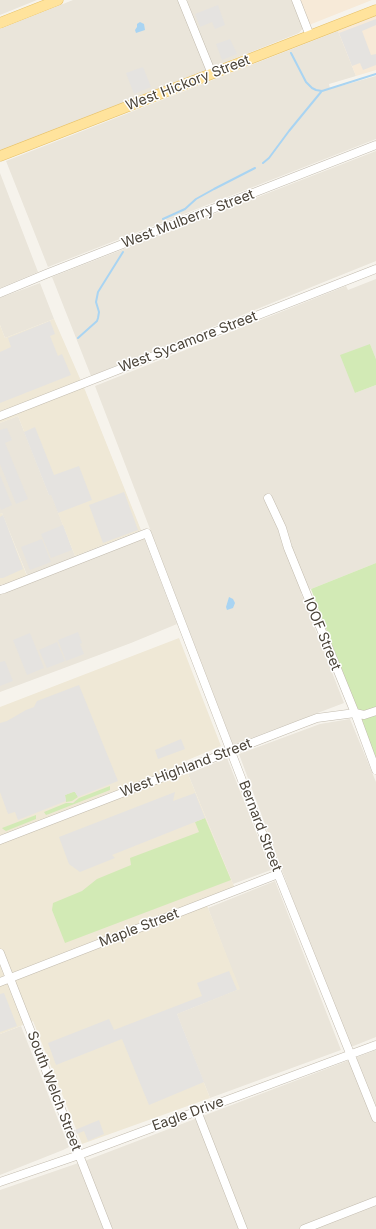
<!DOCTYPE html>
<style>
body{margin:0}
canvas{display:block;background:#f6f3ec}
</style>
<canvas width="376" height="1229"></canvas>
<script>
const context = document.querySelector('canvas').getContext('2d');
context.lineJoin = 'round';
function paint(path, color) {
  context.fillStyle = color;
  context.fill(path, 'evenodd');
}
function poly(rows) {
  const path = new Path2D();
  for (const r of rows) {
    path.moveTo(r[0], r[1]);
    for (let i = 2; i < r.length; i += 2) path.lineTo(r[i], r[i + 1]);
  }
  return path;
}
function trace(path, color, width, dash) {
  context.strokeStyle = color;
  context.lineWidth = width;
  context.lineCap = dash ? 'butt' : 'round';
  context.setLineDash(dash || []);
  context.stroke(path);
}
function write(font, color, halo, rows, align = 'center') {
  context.font = font + ' Inter,sans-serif';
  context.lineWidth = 3;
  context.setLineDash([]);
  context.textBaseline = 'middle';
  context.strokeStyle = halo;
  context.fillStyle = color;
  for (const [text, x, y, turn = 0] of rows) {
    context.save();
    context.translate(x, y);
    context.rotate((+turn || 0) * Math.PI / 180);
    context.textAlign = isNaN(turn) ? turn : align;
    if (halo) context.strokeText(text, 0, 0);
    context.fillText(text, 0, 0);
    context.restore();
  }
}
const residential = poly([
 [0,0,37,0,0,15],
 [73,0,179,0,207,69,203,74,188,80,178,81,0,150,0,29],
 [187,0,292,0,303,28,299,33,231,60,229,64,219,68,212,66],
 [338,31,356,76,329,84,330,89,376,76,376,139,48,267,6,161],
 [376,151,376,261,91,376,52,277],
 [0,173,38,272,0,288],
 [376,279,376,359,370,344,355,393,376,385,376,563,301,593,344,703,233,745,95,386,346,286,348,290],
 [40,283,54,319,5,338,0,325,0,298],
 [18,416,49,495,51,494,75,556,141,530,177,624,131,643,0,692,0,585,27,575,2,513,0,514,0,423],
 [350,719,376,782,376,1037,351,1047,299,916,239,754,320,724],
 [227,758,271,870,233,884,188,774],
 [275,881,341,1050,210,1098,177,1014,239,989,208,908],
 [21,1026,69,1147,63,1150,0,1175,0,1034],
 [376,1050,376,1229,0,1229,0,1190,90,1159]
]);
const commercial = poly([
 [300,0,372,0,309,25],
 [376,16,376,70,356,76,338,31]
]);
const education = poly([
 [54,319,85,390,141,530,75,556,51,495,49,495,18,416,0,423,0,325,5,338],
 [2,513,27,576,0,585,0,514],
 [179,638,221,746,183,762,236,891,206,903,240,989,177,1014,210,1098,82,1144,33,1021,0,1034,0,707]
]);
const green = poly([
 [370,344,376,359,376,385,355,393,340,355],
 [376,563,376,760,311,589],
 [110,786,110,790,49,814,46,815,44,812,66,803,73,803,79,798],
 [73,792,75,792,78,797,72,801,66,802,65,795],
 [36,815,36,819,6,831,3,829,2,828],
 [205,818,231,880,65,943,52,910,53,903,82,891,97,879,131,865,130,858,199,832,195,822]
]);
const parking = poly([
 [218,5,225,25,215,29,212,22,200,27,195,14],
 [376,19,376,25,362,31,371,55,376,54,376,65,363,70,360,63,352,66,339,33],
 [230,39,237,54,222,60,216,44],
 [143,67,151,87,134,94,126,73],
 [50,321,55,334,50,336,58,356,62,354,71,375,0,403,0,352,11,347,8,338],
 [35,427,54,475,79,466,92,500,58,513,51,495,49,495,24,432],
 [7,428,12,440,5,443,28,499,16,504,0,464,0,430],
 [0,475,12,505,1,510,0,507],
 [124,492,138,530,103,543,89,505],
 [3,515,23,569,3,578,0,578,0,517],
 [63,525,72,550,51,558,41,534],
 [42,539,51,562,30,570,21,547],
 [78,632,82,643,80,644,84,654,66,661,58,640],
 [30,633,44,668,27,675,13,640],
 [57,642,65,661,47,668,39,650],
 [5,661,13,681,0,686,0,662],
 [79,685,118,781,78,797,75,792,73,792,65,795,66,801,18,820,15,812,8,814,0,792,0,723,7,721,26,710,34,707,37,701],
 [181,739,185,749,158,759,155,750],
 [175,792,173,801,195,793,205,818,112,855,115,858,80,872,69,864,59,837],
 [229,971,237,990,177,1014,204,1082,149,1105,122,1039,56,1065,48,1043,109,1019,114,1030,202,996,197,983],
 [4,993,17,1026,0,1032,0,994],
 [99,1120,104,1134,88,1141,84,1131,77,1134,75,1130]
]);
const water = poly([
 [140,22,144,24,145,30,136,33,135,30,137,27,137,24],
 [229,597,233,599,235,603,233,608,227,610,226,607]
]);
const stream = poly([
 [291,53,306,82,312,88,316,90,322,91,376,74],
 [263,163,269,158,289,131,321,92],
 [163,219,185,209,196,199,214,189,255,168],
 [78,338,97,321,98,318,99,312,96,302,98,292,123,252]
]);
const minor = poly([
 [182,0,212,74],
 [296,0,310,36],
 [0,293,46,274,376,145],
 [0,416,376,269],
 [268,498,282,528,288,548,355,713,376,770],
 [0,590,4,589,147,533,278,874,376,1118],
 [0,840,301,724,317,718,355,713,364,715,376,711],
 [0,953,108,1229],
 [0,982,278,874],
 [197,1111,243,1229],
 [0,1182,79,1155,376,1045],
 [304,1229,376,1201]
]);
const major = poly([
 [0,23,58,0],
 [0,156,376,10]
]);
const streetNames = [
 ["West Hickory Street",188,83,-21],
 ["West Mulberry Street",188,219,-21],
 ["West Sycamore Street",188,342,-21],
 ["IOOF Street",322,634,68],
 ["West Highland Street",186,768,-21],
 ["Bernard Street",260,826,69],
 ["Maple Street",139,928,-21],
 ["South Welch Street",54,1091,69],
 ["Eagle Drive",188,1114,-20]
];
paint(residential, '#eae5da');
paint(commercial, '#f7ead8');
paint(education, '#efe8d6');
paint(green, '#d2eab5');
paint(parking, '#e5e3e0');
paint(water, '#a9d4f2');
trace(stream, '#a9d4f2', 2);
trace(minor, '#c2bbae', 9);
trace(major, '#e6c16a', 11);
trace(minor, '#fff', 8);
trace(major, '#ffe39c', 10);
write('14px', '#4b4439', '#fff', streetNames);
</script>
